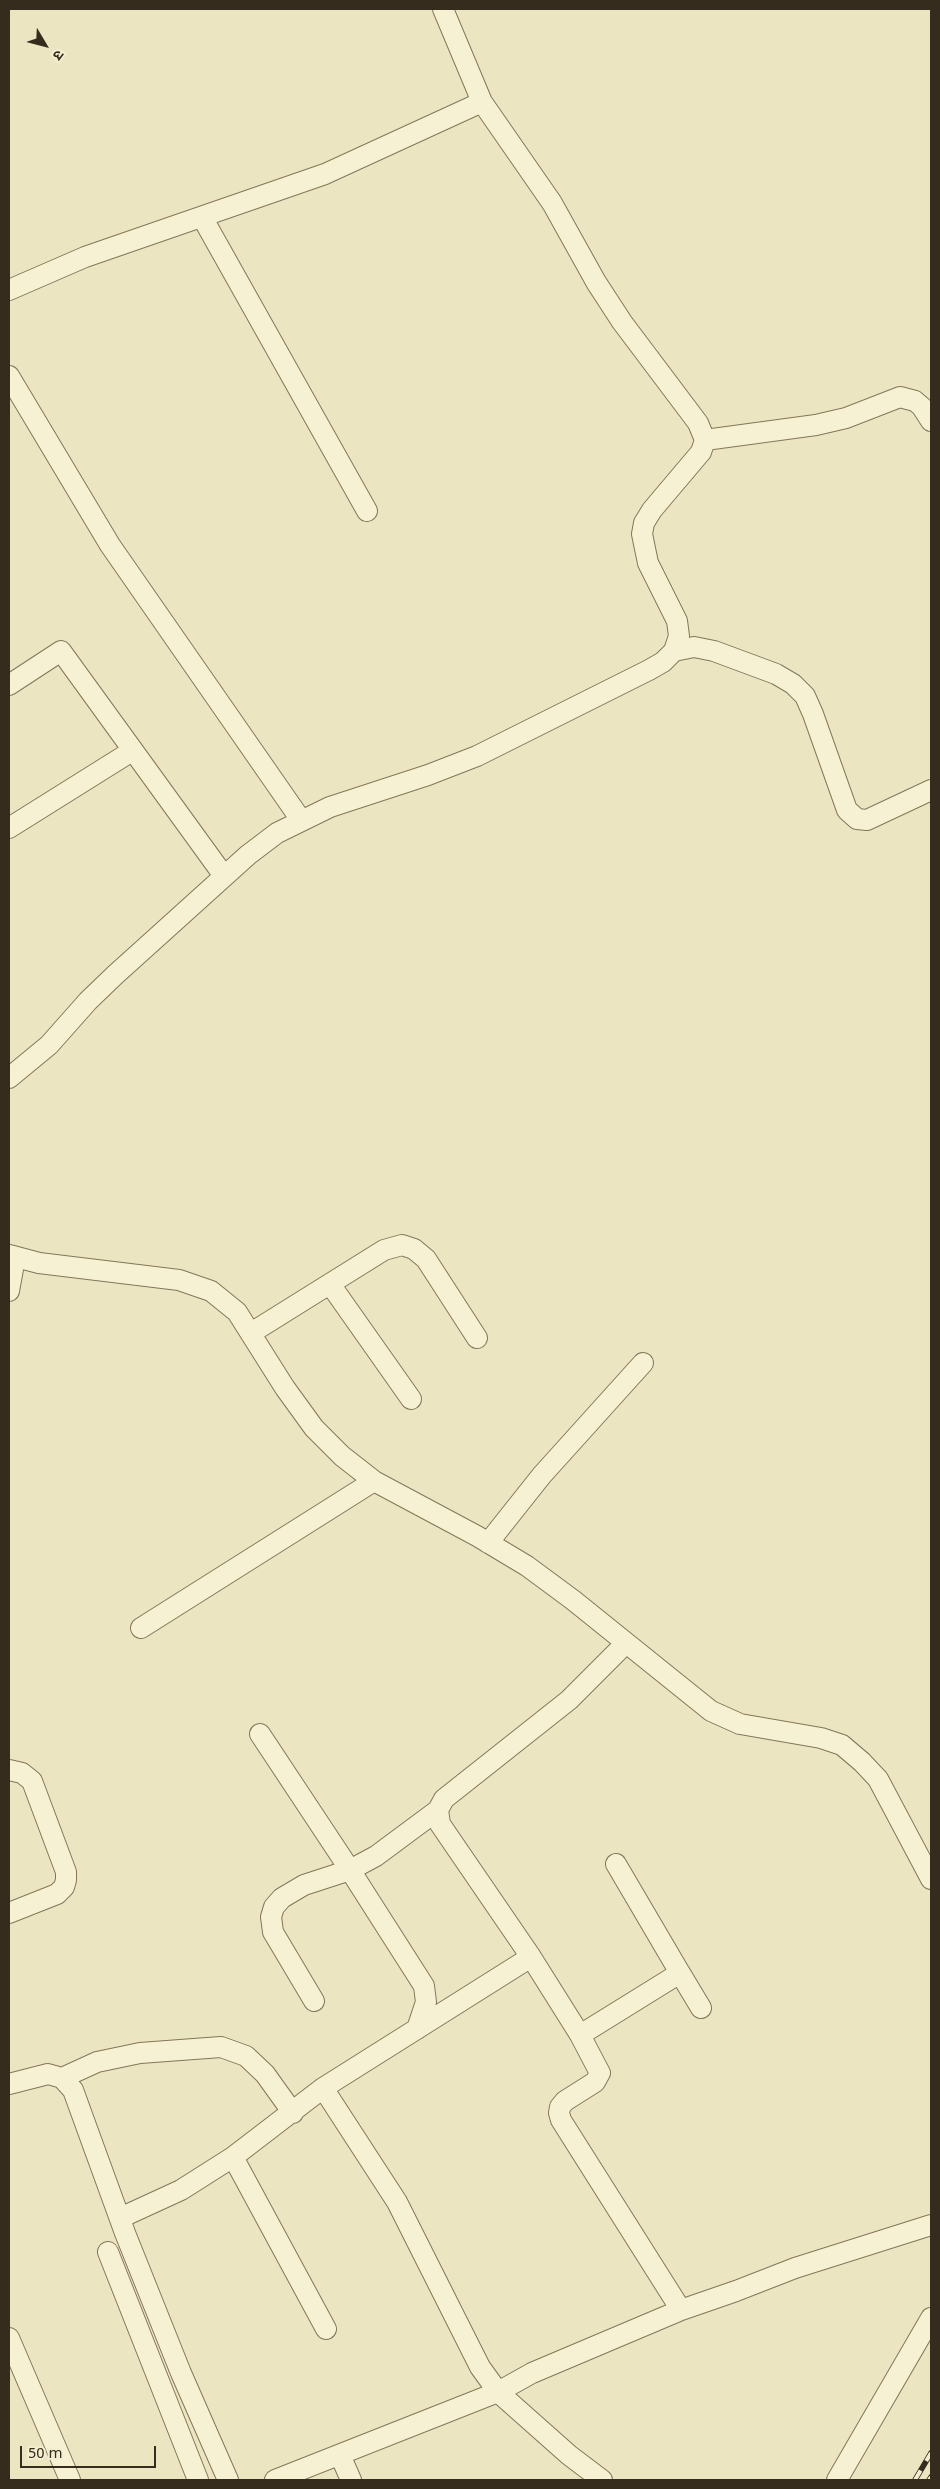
<!DOCTYPE html>
<meta charset="utf-8">
<style>
body{margin:0}
#map{position:relative;width:940px;height:2489px;overflow:hidden;background:#ece5c1;font-family:Georgia,"Noto Sans Devanagari",serif}
canvas{display:block}
.frame{position:absolute;inset:0;border:10px solid #352c1d;pointer-events:none}
.north{position:absolute;left:20px;top:20px;width:50px;height:50px;-webkit-text-stroke:4px #f4eed0;paint-order:stroke;rotate:127deg;font-size:14px;font-weight:700;line-height:20px;text-align:center;color:#352c1d}
.north::after{content:'';display:block;margin:auto;width:18px;height:22px;background:#352c1d;clip-path:polygon(50% 0,100% 100%,50% 72%,0 100%)}
.scale{position:absolute;left:20px;top:2446px;width:136px;height:22px;box-sizing:border-box;border:2px solid #352c1d;border-top:0;padding-left:6px;font-size:15px;line-height:18px;white-space:nowrap;color:#352c1d;-webkit-text-stroke:4px #f4eed0;paint-order:stroke}
</style>
<div id="map">
<canvas width="940" height="2489"></canvas>
<div class="frame"></div>
<div class="north">उ</div>
<div class="scale">50 m</div>
</div>
<script>
const context = document.querySelector('canvas').getContext('2d');
context.lineJoin = 'round';
function poly(rows) {
  const path = new Path2D();
  for (const r of rows) {
    path.moveTo(r[0], r[1]);
    for (let i = 2; i < r.length; i += 2) path.lineTo(r[i], r[i + 1]);
  }
  return path;
}
function trace(path, color, width, dash) {
  context.strokeStyle = color;
  context.lineWidth = width;
  context.lineCap = dash ? 'butt' : 'round';
  context.setLineDash(dash || []);
  context.stroke(path);
}
const minor = poly([
 [202,217,367,511],
 [9,290,85,257,325,174,482,102],
 [9,376,110,545,301,820],
 [705,440,816,425,846,418,900,397,915,401,922,407,931,421],
 [674,651,694,647,714,651,776,674,793,684,805,696,813,714,847,810,857,819,867,820,931,790],
 [9,685,61,651,224,876],
 [9,828,132,751],
 [9,1078,49,1045,88,1001,115,975,248,855,277,833,330,807,428,775,477,756,649,670,663,662,674,651,679,636,677,621,648,563,642,534,644,523,652,510,701,452,705,440,698,423,622,322,596,282,552,203,482,102,443,9],
 [9,1255,39,1263,179,1280,211,1291,237,1312,285,1388,314,1428,342,1456,374,1481,477,1536,527,1566,573,1600,711,1711,740,1724,821,1738,842,1745,862,1762,878,1779,931,1879],
 [330,1284,411,1399],
 [9,1291,15,1258],
 [251,1333,384,1250,402,1245,414,1249,426,1259,477,1338],
 [488,1543,542,1475,643,1363],
 [141,1628,374,1481],
 [260,1734,350,1870,304,1885,282,1898,274,1907,271,1917,273,1932,314,2001],
 [9,1770,22,1773,32,1781,66,1872,66,1880,64,1887,57,1894,9,1913],
 [531,1957,580,2035,600,2073,595,2082,565,2101,560,2107,559,2113,561,2120,681,2310],
 [680,1973,701,2008],
 [417,2029,426,2002,424,1986,350,1870,376,1856,438,1810],
 [580,2035,680,1973,616,1864],
 [62,2078,97,2062,140,2053,221,2047,246,2056,265,2074,293,2113],
 [9,2084,48,2074,62,2078,73,2090,125,2233,181,2373,228,2480],
 [323,2088,397,2202,480,2367,498,2392,569,2455,602,2480],
 [233,2157,326,2329],
 [120,2218,181,2190,233,2157,323,2088,531,1957,440,1824,438,1810,444,1799,569,1700,626,1643],
 [108,2252,198,2480],
 [9,2338,70,2480],
 [340,2455,351,2480],
 [275,2480,498,2392,532,2373,681,2310,736,2291,795,2268,931,2225],
 [837,2480,931,2318]
]);
const rail = poly([
 [915,2480,931,2453],
 [929,2480,931,2477]
]);
trace(minor, '#847659', 22);
trace(minor, '#f7f1d4', 20);
trace(rail, '#352c1d', 5.5);
trace(rail, '#f4eed0', 4, [11]);
</script>
